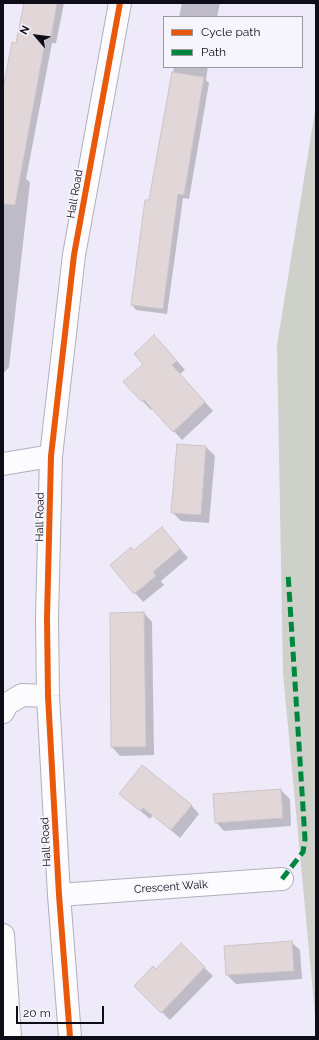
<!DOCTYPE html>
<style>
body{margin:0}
#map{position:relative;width:319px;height:1040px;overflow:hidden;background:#eeeaf9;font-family:Raleway,sans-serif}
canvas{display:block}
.frame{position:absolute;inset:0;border:4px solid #0e0c16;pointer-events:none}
.legend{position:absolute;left:163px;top:16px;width:140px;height:52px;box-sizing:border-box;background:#f6f5fb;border:1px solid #99989f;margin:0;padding:5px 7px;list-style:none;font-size:12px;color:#0e0c16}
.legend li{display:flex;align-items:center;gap:8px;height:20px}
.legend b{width:20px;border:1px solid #99989f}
.north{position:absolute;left:16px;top:16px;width:40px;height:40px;-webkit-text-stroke:3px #f6f5fb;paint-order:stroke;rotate:298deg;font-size:11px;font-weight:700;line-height:16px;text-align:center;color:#0e0c16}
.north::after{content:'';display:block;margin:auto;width:14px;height:18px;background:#0e0c16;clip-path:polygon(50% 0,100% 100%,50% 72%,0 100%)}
.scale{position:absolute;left:16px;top:1006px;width:88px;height:18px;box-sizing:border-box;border:2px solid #0e0c16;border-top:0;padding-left:5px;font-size:12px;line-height:14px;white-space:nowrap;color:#0e0c16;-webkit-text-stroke:3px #f6f5fb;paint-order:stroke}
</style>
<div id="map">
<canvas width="319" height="1040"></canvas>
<div class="frame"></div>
<ul class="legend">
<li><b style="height:5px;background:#e8590c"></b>Cycle path</li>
<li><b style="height:5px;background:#00873e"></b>Path</li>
</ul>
<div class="north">N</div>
<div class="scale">20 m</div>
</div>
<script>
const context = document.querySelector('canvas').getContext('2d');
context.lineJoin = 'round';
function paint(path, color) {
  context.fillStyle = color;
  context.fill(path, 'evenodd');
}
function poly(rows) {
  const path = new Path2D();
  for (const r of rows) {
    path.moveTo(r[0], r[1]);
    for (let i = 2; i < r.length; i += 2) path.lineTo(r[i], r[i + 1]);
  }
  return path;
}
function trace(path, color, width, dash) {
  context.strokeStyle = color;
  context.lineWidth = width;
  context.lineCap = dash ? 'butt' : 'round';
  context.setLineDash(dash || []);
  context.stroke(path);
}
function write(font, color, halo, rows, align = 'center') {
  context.font = font + ' Raleway,sans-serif';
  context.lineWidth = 3.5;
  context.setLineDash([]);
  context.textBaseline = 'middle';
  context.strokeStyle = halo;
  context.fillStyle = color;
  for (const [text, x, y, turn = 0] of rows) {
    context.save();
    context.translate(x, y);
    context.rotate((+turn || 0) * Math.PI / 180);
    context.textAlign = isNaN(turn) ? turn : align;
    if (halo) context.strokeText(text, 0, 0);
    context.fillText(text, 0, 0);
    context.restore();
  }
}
const green = poly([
 [316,105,316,1026,283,673,277,345]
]);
const shadow = poly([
 [25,3,64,3,56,43,52,43,26,179,30,182,9,367,3,374,3,99,17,44],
 [182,3,220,3,217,17,179,17],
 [305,3,316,3,316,5],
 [174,67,208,67,206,80,209,83,189,199,183,198,167,314,136,310,132,305],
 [163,345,185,370,180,374,213,411,182,440,153,408,151,410,125,382],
 [178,445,206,447,215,456,209,523,181,521,172,512],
 [170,537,188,558,161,581,164,585,143,602,111,565,134,551],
 [144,613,152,622,154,755,120,756,112,747,111,614],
 [281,790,290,799,291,826,224,831,216,822],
 [120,794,191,805,199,814,180,838,153,815,150,819],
 [291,942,300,950,302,979,236,984,228,976,225,946],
 [181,945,213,976,170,1020,135,986,156,971]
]);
const building = poly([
 [24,3,57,3,51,38,46,37,15,205,3,204,3,89,12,42,16,43,24,3],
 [172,72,204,77,184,195,178,194,163,309,131,305,145,200,149,200,172,72],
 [154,335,177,361,172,365,205,402,173,432,144,400,142,402,123,382,143,364,134,354,154,335],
 [177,444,206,446,201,515,171,513,177,444],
 [162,527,180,549,153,572,156,576,134,594,110,565,131,547,134,550,162,527],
 [144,612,146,747,111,747,110,613,144,612],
 [142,765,192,805,171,830,143,808,140,811,119,794,142,765],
 [281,789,283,818,215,823,213,794,281,789],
 [292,941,294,971,226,975,224,946,292,941],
 [181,943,205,967,161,1013,134,986,153,966,156,969,181,943]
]);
const minor = poly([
 [3,464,51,456],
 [3,712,7,704,22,695,48,696],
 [59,895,282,879],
 [3,935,10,1037],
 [70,1037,59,895,48,696,47,618,51,456,74,255,120,3]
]);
const quiet = poly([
 [282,879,303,852,305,839,288,573]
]);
const cycleway = poly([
 [70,1037,59,895,48,696,47,618,51,456,74,255,120,3]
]);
const streetNames = [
 ["Hall Road",75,194,-80],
 ["Hall Road",40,517,-89],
 ["Hall Road",46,842,-93],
 ["Crescent Walk",171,887,-4]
];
paint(green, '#cdd1c9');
paint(shadow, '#0003');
paint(building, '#e1d7d9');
trace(building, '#ccc4c7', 1);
trace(minor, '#b2afbb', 24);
trace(minor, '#fcfcfe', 22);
trace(quiet, '#00873e', 5, [10, 5]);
trace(cycleway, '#e8590c', 6);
write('11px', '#0e0c16', '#f6f5fb', streetNames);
</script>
